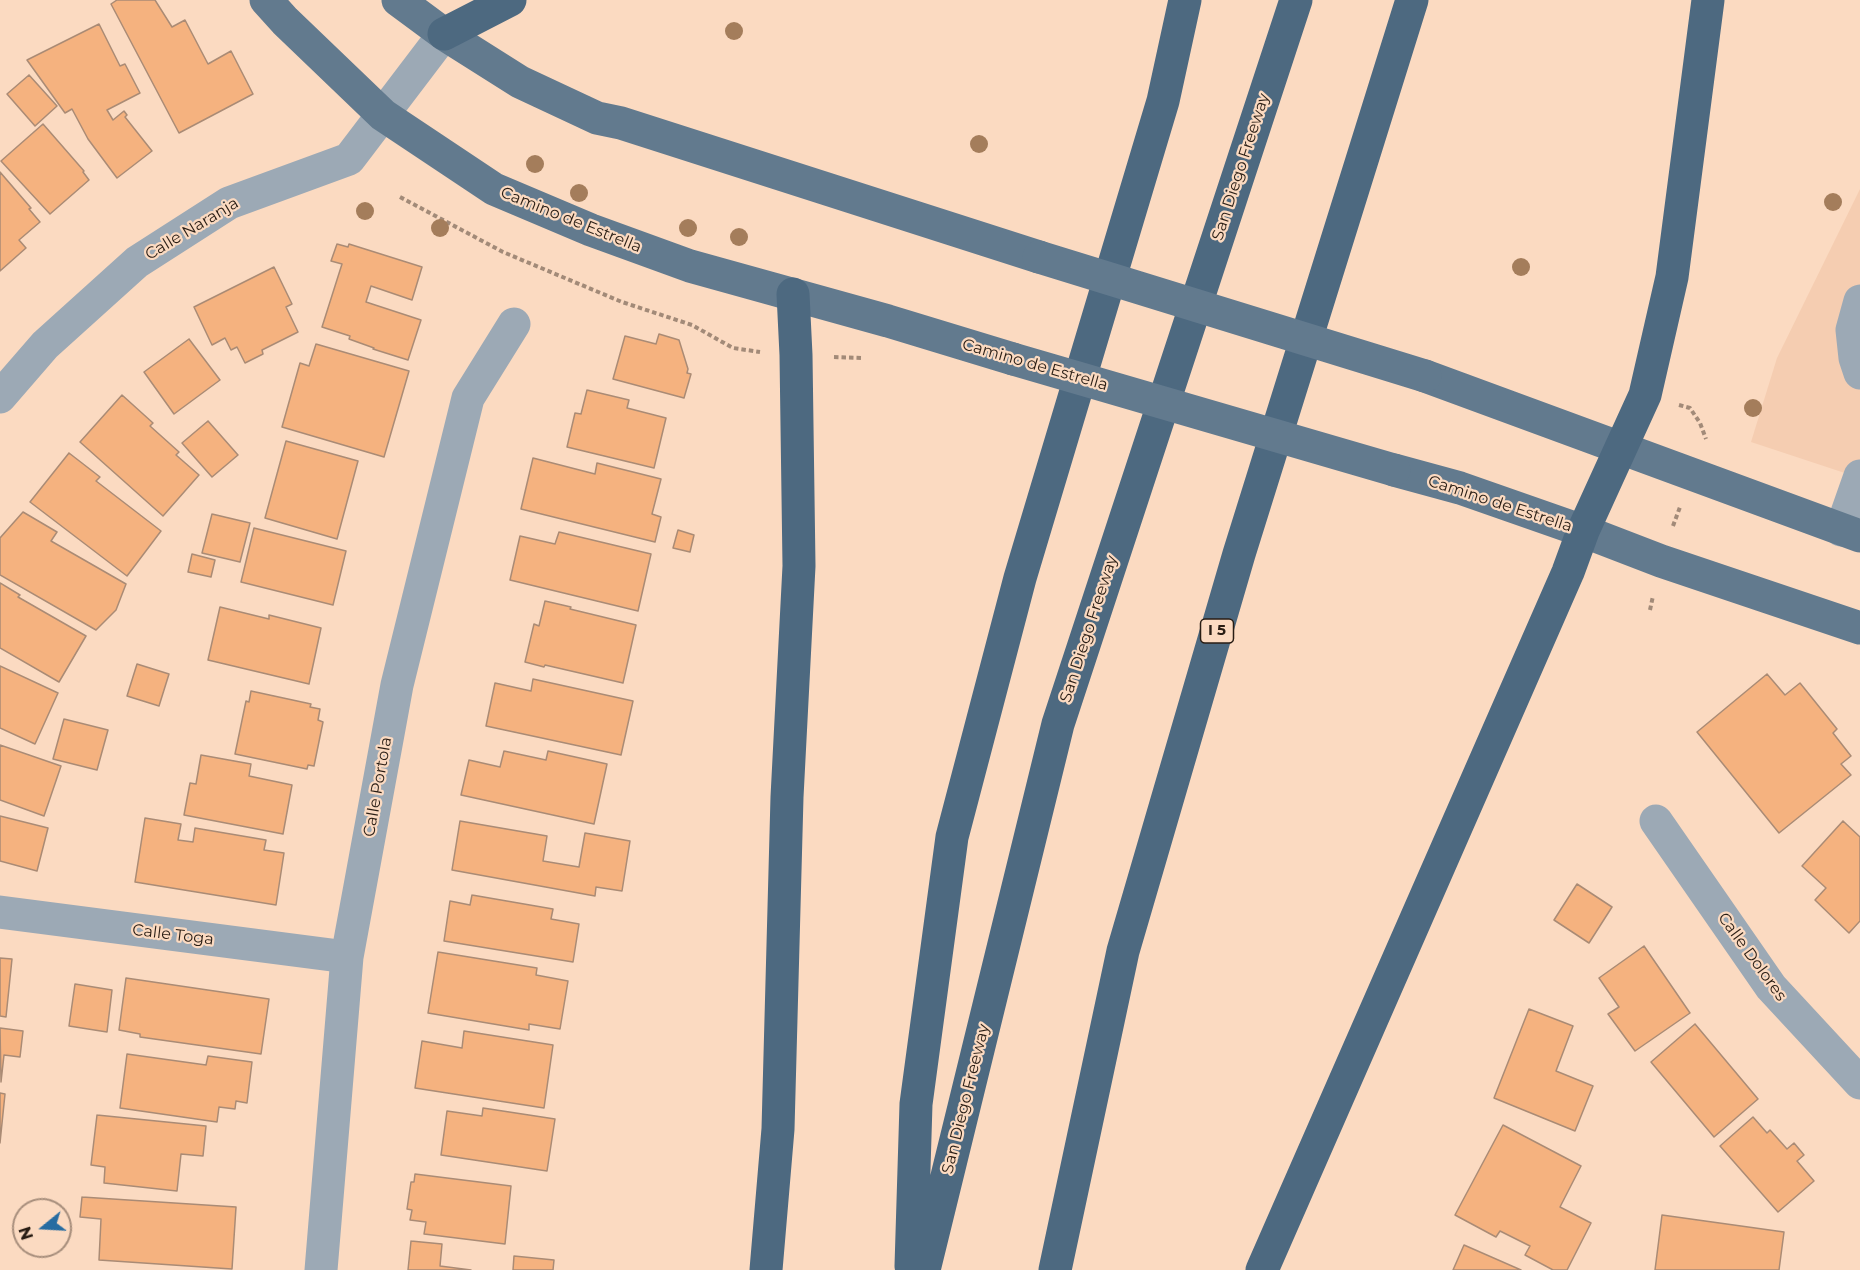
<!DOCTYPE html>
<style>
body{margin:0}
#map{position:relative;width:1860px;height:1270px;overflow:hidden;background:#fbdac1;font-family:Montserrat,sans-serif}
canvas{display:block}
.north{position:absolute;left:12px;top:1198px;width:60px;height:60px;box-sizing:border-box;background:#fbdac1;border:2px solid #a78e7c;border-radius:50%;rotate:252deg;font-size:16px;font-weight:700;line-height:24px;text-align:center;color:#291d14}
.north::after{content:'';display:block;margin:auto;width:21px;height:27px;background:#276ca1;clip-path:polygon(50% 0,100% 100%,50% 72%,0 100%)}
</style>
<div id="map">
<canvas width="1860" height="1270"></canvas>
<div class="north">N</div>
</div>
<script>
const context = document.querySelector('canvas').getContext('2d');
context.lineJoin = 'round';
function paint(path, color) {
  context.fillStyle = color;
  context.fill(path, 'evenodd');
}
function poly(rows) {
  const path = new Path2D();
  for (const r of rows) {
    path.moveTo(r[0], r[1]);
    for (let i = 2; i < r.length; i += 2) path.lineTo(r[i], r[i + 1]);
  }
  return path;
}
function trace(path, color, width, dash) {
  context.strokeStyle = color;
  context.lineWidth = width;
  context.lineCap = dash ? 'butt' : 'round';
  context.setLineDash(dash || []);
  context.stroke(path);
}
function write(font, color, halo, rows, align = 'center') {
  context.font = font + ' Montserrat,sans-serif';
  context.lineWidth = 4.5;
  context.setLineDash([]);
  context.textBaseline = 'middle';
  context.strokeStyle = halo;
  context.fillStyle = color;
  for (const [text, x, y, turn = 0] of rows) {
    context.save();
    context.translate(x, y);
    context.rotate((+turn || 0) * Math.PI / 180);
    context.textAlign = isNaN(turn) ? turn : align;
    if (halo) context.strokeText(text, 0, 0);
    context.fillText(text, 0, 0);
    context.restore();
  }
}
const built = poly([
 [1860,189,1860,478,1751,442,1777,358]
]);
const building = poly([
 [117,0,155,0,172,27,185,20,208,64,231,51,253,94,179,133,111,4,117,0],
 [99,24,120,66,125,64,140,93,107,110,113,120,124,111,127,115,125,117,152,151,117,178,88,139,72,109,65,113,27,60,99,24],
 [29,75,57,106,35,126,7,94,29,75],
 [43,124,84,171,83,172,89,180,50,214,1,161,43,124],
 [0,172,31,208,29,209,40,222,19,240,26,248,0,271,0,172],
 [337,244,348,247,349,244,422,267,412,300,371,286,366,302,421,320,408,360,373,349,374,348,349,339,350,336,322,327,342,264,331,261,337,244],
 [274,267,292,304,286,307,298,332,262,350,263,354,245,363,237,347,231,350,225,338,212,345,194,307,274,267],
 [659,334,679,340,688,369,687,373,691,374,684,398,613,379,625,336,656,344,659,334],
 [189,339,220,380,174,414,144,372,189,339],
 [316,344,409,371,384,457,282,427,300,363,309,366,316,344],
 [587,390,629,400,627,408,666,418,654,468,567,447,575,413,581,414,587,390],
 [122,395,153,423,150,426,179,452,176,455,199,475,163,516,80,442,122,395],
 [208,421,238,455,212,477,182,443,208,421],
 [286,441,358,461,337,539,265,518,286,441],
 [69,453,100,477,96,481,161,531,127,576,30,502,69,453],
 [533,458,595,474,597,463,661,479,652,514,661,517,655,542,521,509,533,458],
 [23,512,57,532,51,541,126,584,116,610,96,630,0,575,0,538,23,512],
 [212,514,250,523,240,562,202,553,212,514],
 [254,528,346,551,333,605,241,582,254,528],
 [678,530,694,535,690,552,673,548,678,530],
 [559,532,651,554,638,611,510,580,520,536,555,544,559,532],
 [192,554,215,560,211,577,188,572,192,554],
 [0,583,20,595,18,597,86,636,59,682,0,648,0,583],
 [545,601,571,607,570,609,636,625,623,683,545,665,544,667,525,662,534,624,539,626,545,601],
 [220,607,269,619,269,615,321,628,309,684,208,660,220,607],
 [137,664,169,674,159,706,127,696,137,664],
 [0,666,58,693,35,744,0,728,0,666],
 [1767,674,1785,695,1800,683,1837,729,1833,733,1851,756,1841,764,1851,775,1779,833,1697,732,1767,674],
 [533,679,633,701,621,755,486,726,495,683,531,691,533,679],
 [251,691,311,704,310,707,320,709,318,720,323,722,314,766,308,765,307,769,235,754,246,701,249,702,251,691],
 [64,719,108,730,97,770,53,759,64,719],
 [0,745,61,766,44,816,0,800,0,745],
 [504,751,546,760,548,751,607,764,594,824,461,795,469,760,500,767,504,751],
 [201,755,251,764,249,776,292,785,283,834,184,815,190,783,196,784,201,755],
 [0,816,48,828,37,871,0,861,0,816],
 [145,818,181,824,178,840,193,842,195,828,266,840,264,850,284,853,276,905,135,882,145,818],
 [460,821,547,836,543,861,579,867,585,833,630,841,622,891,596,887,595,896,452,870,460,821],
 [1843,821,1860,837,1860,921,1849,933,1815,900,1826,888,1802,866,1843,821],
 [1577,884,1612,907,1589,943,1554,920,1577,884],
 [472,895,553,909,551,919,579,924,573,962,444,941,450,901,470,905,472,895],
 [1644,946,1690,1013,1635,1051,1608,1014,1619,1007,1599,978,1644,946],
 [438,952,537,968,536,975,568,981,560,1029,529,1024,529,1030,428,1013,438,952],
 [0,958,12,959,6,1017,0,1016,0,958],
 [126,978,269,999,261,1054,140,1037,140,1034,119,1030,126,978],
 [75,984,112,990,107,1032,69,1026,75,984],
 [1529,1009,1573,1026,1556,1071,1593,1086,1575,1131,1494,1098,1529,1009],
 [1695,1024,1758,1099,1714,1137,1651,1062,1695,1024],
 [0,1028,23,1031,20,1057,4,1055,1,1082,0,1028],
 [464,1031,553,1045,544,1108,415,1088,422,1041,462,1048,464,1031],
 [127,1054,206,1065,208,1056,252,1062,247,1103,236,1101,235,1109,219,1107,217,1122,120,1108,127,1054],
 [0,1093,5,1094,0,1143,0,1093],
 [483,1108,555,1119,547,1171,441,1155,447,1111,482,1116,483,1108],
 [97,1115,206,1126,203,1156,181,1154,177,1191,104,1183,105,1167,91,1165,97,1115],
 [1753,1117,1767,1133,1770,1130,1787,1149,1794,1143,1804,1155,1797,1161,1814,1181,1778,1212,1720,1146,1753,1117],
 [1503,1125,1581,1166,1560,1207,1591,1223,1567,1270,1553,1270,1525,1255,1530,1246,1500,1231,1496,1237,1455,1215,1503,1125],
 [415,1174,511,1186,505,1244,424,1234,426,1222,410,1220,412,1210,407,1209,411,1182,414,1182,415,1174],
 [82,1197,236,1207,232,1269,99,1260,101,1219,80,1217,82,1197],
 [1662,1215,1784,1232,1779,1270,1655,1270,1662,1215],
 [411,1241,442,1244,440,1266,471,1270,408,1270,411,1241],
 [1464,1245,1521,1270,1453,1270,1464,1245],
 [514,1256,554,1260,553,1270,513,1270,514,1256]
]);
const path = poly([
 [400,197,503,252,622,302,692,325,733,348,760,352],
 [834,357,863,358],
 [1679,405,1690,408,1700,423,1706,439],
 [1673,526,1680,507],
 [1650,610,1653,596]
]);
const minor = poly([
 [1860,301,1852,330,1855,358,1860,373],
 [0,397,45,345,137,262,229,203,349,159,444,34],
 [1841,530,1860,476],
 [1656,821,1771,987,1860,1083],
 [0,912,347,957],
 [321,1270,347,957,397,685,468,398,514,324]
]);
const major = poly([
 [266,0,285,21,383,115,494,189,591,230,690,266,888,321,1013,359],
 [398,0,444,34,520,82,597,118,621,123,1039,257],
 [1425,376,1860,536],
 [1394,470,1460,488,1583,531,1661,561,1860,628]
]);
const highway = poly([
 [444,34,510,0],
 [911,1266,916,1104,952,837,1020,578,1163,101,1185,0],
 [766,1270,778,1129,787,797,799,566,796,355,793,294],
 [924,1270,1058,724,1296,0],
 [1055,1270,1123,951,1239,554,1412,0],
 [1262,1270,1568,572,1583,531,1645,395,1672,277,1708,0]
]);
const majorBridge = poly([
 [1039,257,1425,376],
 [1013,359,1394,470]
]);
const trees = [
 [734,31],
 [979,144],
 [535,164],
 [579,193],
 [1833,202],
 [365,211],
 [440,228],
 [688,228],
 [739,237],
 [1521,267],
 [1753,408]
];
const shields = [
 [1217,631,33]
];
const shieldNames = [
 ["I 5",1217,631]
];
const streetNames = [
 ["San Diego Freeway",1241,167,-72],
 ["Camino de Estrella",571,220,22],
 ["Calle Naranja",192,229,-31],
 ["Camino de Estrella",1035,365,16],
 ["Camino de Estrella",1500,504,18],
 ["San Diego Freeway",1089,629,-72],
 ["Calle Portola",378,787,-80],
 ["Calle Toga",173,935,7],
 ["Calle Dolores",1752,957,54],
 ["San Diego Freeway",966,1099,-76]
];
paint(built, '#f5cdb1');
paint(building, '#f5b27f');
trace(building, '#aa8b75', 1.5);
trace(path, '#a28a78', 4, [4.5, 3]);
trace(minor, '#9ca9b5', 33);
trace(major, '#627a8e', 33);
trace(highway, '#4d6980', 33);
trace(majorBridge, '#627a8e', 33);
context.fillStyle = '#a47d5b';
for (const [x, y] of trees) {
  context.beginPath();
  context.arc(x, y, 9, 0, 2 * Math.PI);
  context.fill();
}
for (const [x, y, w] of shields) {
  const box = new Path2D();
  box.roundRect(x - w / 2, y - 12, w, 24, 4.5);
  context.fillStyle = '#fbdac1';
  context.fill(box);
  trace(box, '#291d14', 1.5);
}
write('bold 15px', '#291d14', null, shieldNames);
write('16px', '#291d14', '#fbdac1', streetNames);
</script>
